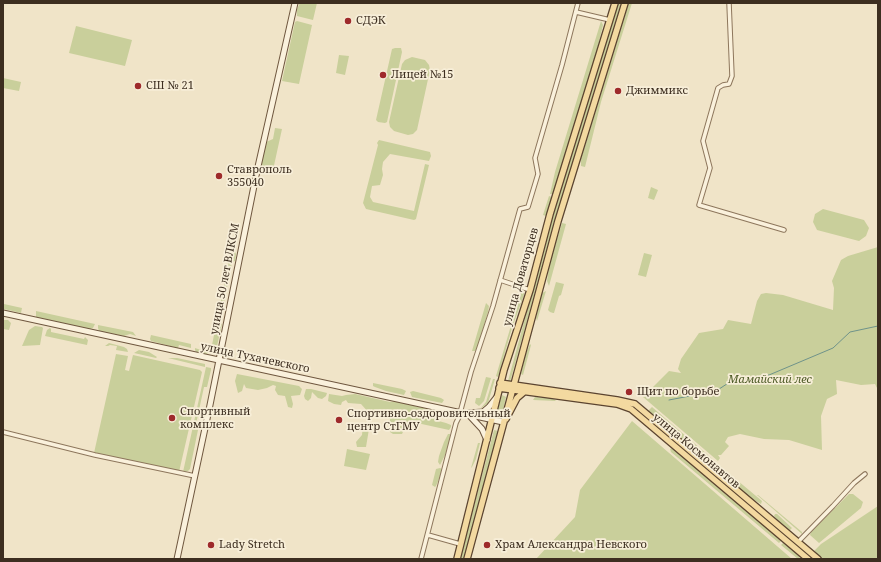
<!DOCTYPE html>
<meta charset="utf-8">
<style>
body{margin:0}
#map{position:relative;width:881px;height:562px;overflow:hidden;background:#f0e4c8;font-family:"Noto Serif",serif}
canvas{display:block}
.frame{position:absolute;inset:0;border:4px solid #3d2e20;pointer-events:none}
</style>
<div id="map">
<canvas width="881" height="562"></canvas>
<div class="frame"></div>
</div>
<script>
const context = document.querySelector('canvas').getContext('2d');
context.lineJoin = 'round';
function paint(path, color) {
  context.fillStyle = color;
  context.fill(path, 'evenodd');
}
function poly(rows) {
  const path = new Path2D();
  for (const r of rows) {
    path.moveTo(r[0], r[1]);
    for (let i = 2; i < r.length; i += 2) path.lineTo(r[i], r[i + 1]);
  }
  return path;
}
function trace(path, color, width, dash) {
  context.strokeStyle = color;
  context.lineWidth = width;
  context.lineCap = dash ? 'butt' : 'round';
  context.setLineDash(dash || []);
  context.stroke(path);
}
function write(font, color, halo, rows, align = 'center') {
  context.font = font + ' "Noto Serif",serif';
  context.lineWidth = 3.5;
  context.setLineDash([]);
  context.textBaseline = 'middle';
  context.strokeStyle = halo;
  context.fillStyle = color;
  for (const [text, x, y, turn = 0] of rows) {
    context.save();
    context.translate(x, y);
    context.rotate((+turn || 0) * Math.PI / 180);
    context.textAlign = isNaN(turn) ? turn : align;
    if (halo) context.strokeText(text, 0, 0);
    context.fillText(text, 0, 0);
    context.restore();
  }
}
const green = poly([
 [300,3,317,3,313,20,297,16,297,9],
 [618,3,621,3,555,220,510,382,508,381,552,219],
 [629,3,632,3,601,102,585,167,581,166,581,158,586,143],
 [297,21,312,25,299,84,282,81,295,22],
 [601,21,603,25,597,50,553,194,550,194,555,172],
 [76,26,132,40,125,66,69,53],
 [395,48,401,48,402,52,387,122,385,123,378,122,376,120,392,49],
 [339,55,349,56,345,75,336,73],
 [412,57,425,60,429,65,430,70,417,130,413,134,408,135,394,131,390,127,389,122,402,64,405,60],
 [3,78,21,82,19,91,3,88],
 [275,128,282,129,273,170,260,168,266,142,273,139],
 [379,140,430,152,431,156,429,161,390,154,383,162,382,169,383,175,380,185,372,186,370,197,373,202,414,211,425,164,429,165,416,219,414,220,366,209,363,203,378,145,377,143],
 [651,187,658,190,654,200,648,198],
 [549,196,552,197,546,216,543,215],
 [823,209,864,220,869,228,866,236,859,241,817,230,813,222,815,214],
 [562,223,566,224,549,286,547,281,550,261],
 [878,247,878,390,875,384,861,385,836,380,837,394,827,399,821,416,822,450,789,440,764,439,740,434,728,437,725,442,729,446,721,455,718,455,720,458,718,461,643,397,669,371,681,373,678,369,681,359,699,333,723,329,728,320,751,324,757,301,761,294,766,293,783,295,833,310,834,288,832,281,841,260,848,256],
 [231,251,235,252,236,254,235,261,232,262,220,323,222,324,217,346,212,345],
 [644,253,652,255,646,277,638,275],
 [556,282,564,284,561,295,559,296,554,313,553,313,550,312,548,310],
 [546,291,537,321,536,318,542,293],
 [521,292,524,293,524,295,512,328,498,377,496,376],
 [486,303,489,306,488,312,477,349,475,351,472,351],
 [4,304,22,308,21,313,4,309,3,308],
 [36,311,95,324,93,328,90,329,36,317],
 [3,320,8,320,11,323,9,330,3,329],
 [98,325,133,332,136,336,130,334,124,336,99,331,98,328],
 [35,326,42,327,43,328,40,345,22,346,29,330],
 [50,328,51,329,51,332,84,339,85,337,88,340,87,345,45,336,47,330],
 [151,335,191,344,191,348,179,345,178,348,151,341,150,339],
 [109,343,124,347,127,349,128,352,116,350,117,346,110,345,108,346,105,346],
 [530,344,531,345,523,375,521,374,525,356],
 [202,347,209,349,207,354,196,352,195,350,195,348,201,350],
 [139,350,149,352,157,357,156,358,134,353],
 [116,354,128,356,125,370,129,371,133,355,200,370,202,372,179,472,94,453],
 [168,358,177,358,205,364,205,367],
 [206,367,211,368,211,370,207,387,204,387,196,424,199,425,190,469,188,471,183,472],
 [237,374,299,386,302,389,300,395,291,396,293,404,292,408,288,407,285,396,278,395,275,390,276,386,273,385,267,388,258,390,246,388,244,384,242,391,238,393,235,381],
 [486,377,491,378,484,401,479,406,475,403,476,398,480,398],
 [493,379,495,379,488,403,480,409,486,402],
 [373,383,402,389,406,391,404,395,386,391,375,387,373,386],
 [306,389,311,389,327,393,326,396,322,399,318,398,312,392,311,398,308,401,305,399,304,396],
 [413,391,441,398,444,400,442,403,412,397,410,392],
 [329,394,342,396,346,395,355,394,390,402,396,401,435,411,436,413,435,420,446,423,451,425,451,427,449,430,408,421,402,434,393,434,390,432,390,419,380,412,376,413,369,413,361,404,348,403,346,400,342,402,341,405,334,404,328,401],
 [502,395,506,397,502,415,499,416,496,413],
 [535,397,553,398,556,401,533,400],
 [652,407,716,462,712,464,708,462,648,411],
 [643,412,789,537,788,539,641,414],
 [632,421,792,559,536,559,575,517,580,490],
 [366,422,369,429,366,447,357,447,356,442,362,435,363,424],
 [494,430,498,431,464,559,460,559],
 [448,434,450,434,450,438,445,455,440,465,438,462,439,456,444,442],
 [478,443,480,443,476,459,472,467,471,468],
 [672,448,680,453,782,540,779,543,671,452,670,449],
 [347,449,370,454,366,470,344,466],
 [719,465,762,501,761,504,749,497,719,472,718,468],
 [440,468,442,469,439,479,436,486,435,487,432,485,436,469],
 [849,494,853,494,863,502,861,508,819,543,810,535,811,532],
 [757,495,758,495,802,532,802,534],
 [878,506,878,559,806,559,801,548,810,555,821,544],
 [775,514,777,514,792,528,789,531,781,525,774,516],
 [784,542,801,556,798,559,781,545]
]);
const stream = poly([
 [669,400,716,391,733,380,769,375,833,348,850,332,878,326]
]);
const street = poly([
 [729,3,732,76,729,84,723,85,718,88,703,141,710,168,699,205,784,230],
 [576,12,610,20],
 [500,280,530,290],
 [460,413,471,372,493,306,520,209,528,207,538,174,535,158,562,65,578,3],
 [3,432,95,455,195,476],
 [428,535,460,544],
 [798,542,833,506,854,483,865,474],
 [421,559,456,423,460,415,463,414]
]);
const secondary = poly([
 [3,313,503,422],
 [469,413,483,412,489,407,496,398],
 [469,415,482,429,487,440],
 [177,559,210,405,257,171,295,3]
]);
const primary = poly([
 [500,383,617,400,635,404,818,559],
 [499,388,617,404,631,409,808,559],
 [506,419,517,398,524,392],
 [457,559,504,370,530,290,550,214,615,3],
 [467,559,558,221,625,3]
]);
const markers = [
 [348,21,4,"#9e2a2b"],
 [383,75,4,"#9e2a2b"],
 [138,86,4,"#9e2a2b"],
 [618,91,4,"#9e2a2b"],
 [219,176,4,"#9e2a2b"],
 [629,392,4,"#9e2a2b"],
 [172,418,4,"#9e2a2b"],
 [339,420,4,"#9e2a2b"],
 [211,545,4,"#9e2a2b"],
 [487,545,4,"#9e2a2b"]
];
const poiNames = [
 ["СДЭК",356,21],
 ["Лицей №15",391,75],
 ["СШ № 21",146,86],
 ["Джиммикс",626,91],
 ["Ставрополь",227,170],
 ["355040",227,183],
 ["Щит по борьбе",637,392],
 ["Спортивный",180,412],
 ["комплекс",180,425],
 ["Спортивно-оздоровительный",347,414],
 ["центр СтГМУ",347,427],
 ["Lady Stretch",219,545],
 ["Храм Александра Невского",495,545]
];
const streetNames = [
 ["улица Доваторцев",521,277,-74],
 ["улица 50 лет ВЛКСМ",225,279,-79],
 ["улица Тухачевского",255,358,12],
 ["улица Космонавтов",696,451,40]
];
const parkNames = [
 ["Мамайский лес",770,380]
];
paint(green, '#c9cf9b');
trace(stream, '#6f938a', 1);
trace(street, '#8d765c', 5.5);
trace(secondary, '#6f573f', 7);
trace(primary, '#5b4430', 8);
trace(street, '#faf1dc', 3.5);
trace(secondary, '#faf1dc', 5);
trace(primary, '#f3d9a0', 5.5);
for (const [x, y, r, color] of markers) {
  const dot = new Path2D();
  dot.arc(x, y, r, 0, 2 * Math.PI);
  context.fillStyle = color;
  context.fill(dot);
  trace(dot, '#f7eed8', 1.5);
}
write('11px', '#3d2e20', '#f7eed8', poiNames, 'left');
write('11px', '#3d2e20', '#f7eed8', streetNames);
write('italic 11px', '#4d5a26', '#f7eed8', parkNames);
</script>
